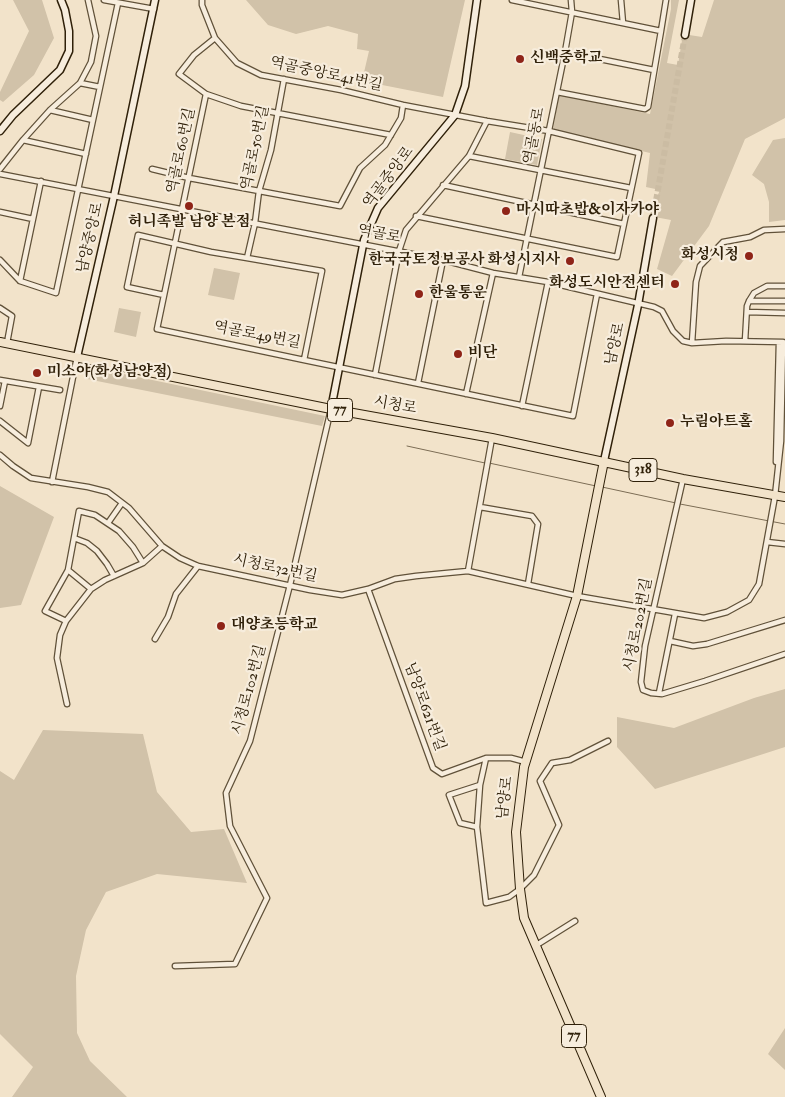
<!DOCTYPE html>
<meta charset="utf-8">
<style>
body{margin:0}
canvas{display:block;background:#f2e3ca}
</style>
<canvas width="785" height="1097"></canvas>
<script>
const context = document.querySelector('canvas').getContext('2d');
context.lineJoin = 'round';
function paint(path, color) {
  context.fillStyle = color;
  context.fill(path, 'evenodd');
}
function poly(rows) {
  const path = new Path2D();
  for (const r of rows) {
    path.moveTo(r[0], r[1]);
    for (let i = 2; i < r.length; i += 2) path.lineTo(r[i], r[i + 1]);
  }
  return path;
}
function trace(path, color, width, dash) {
  context.strokeStyle = color;
  context.lineWidth = width;
  context.lineCap = dash ? 'butt' : 'round';
  context.setLineDash(dash || []);
  context.stroke(path);
}
function write(font, color, halo, rows, align = 'center') {
  context.font = font + ' "IM FELL Double Pica","Noto Serif KR",serif';
  context.lineWidth = 4.5;
  context.setLineDash([]);
  context.textBaseline = 'middle';
  context.strokeStyle = halo;
  context.fillStyle = color;
  for (const [text, x, y, turn = 0] of rows) {
    context.save();
    context.translate(x, y);
    context.rotate((+turn || 0) * Math.PI / 180);
    context.textAlign = isNaN(turn) ? turn : align;
    if (halo) context.strokeText(text, 0, 0);
    context.fillText(text, 0, 0);
    context.restore();
  }
}
const green = poly([
 [13,0,42,0,54,38,34,75,3,102,0,100,0,92,29,31],
 [246,0,465,0,443,97,362,81,369,51,357,49,358,34,328,26,296,34,268,25],
 [671,0,679,0,667,63,678,65,683,34,702,37,714,0,785,0,785,118,745,139,709,226,672,276,657,269,671,220,649,216,660,190,646,187,650,153,553,130,559,95,650,114,671,9],
 [510,132,542,139,537,165,505,159],
 [785,138,785,220,769,222,769,202,764,184,752,175,773,140],
 [214,268,240,273,234,300,208,295],
 [119,308,141,312,136,337,114,332],
 [90,367,325,416,322,426,87,379],
 [0,486,54,517,21,605,0,608],
 [785,689,785,747,655,789,617,747,617,717,674,728,754,698],
 [43,730,143,734,157,792,191,832,224,829,247,883,157,874,106,892,86,930,76,976,77,1033,90,1061,127,1097,12,1097,33,1067,0,1034,0,771,14,780],
 [785,1028,785,1070,768,1054]
]);
const stream = poly([
 [407,446,485,463],
 [489,463,596,486],
 [602,487,676,503],
 [680,504,785,524]
]);
const secondaryTunnel = poly([
 [653,218,685,35]
]);
const street = poly([
 [104,0,154,9],
 [202,0,202,5,215,38,237,63,261,75,341,90,403,105,487,121,549,131,639,153,617,257,416,216],
 [512,0,661,31,666,0],
 [621,0,623,23],
 [215,38,194,55,179,74,206,94,157,329,304,360,322,271,247,258,255,223,259,191,271,150,284,79],
 [565,52,654,70],
 [80,83,100,87],
 [557,92,645,109,648,107,661,31],
 [206,94,241,106,391,135],
 [50,110,93,120],
 [23,140,86,154],
 [469,156,631,188],
 [0,169,23,140,50,110,80,83,91,62,96,36,88,0],
 [152,169,189,178,340,206,360,168,385,145,401,118,403,105],
 [0,174,443,260,493,273,548,282,654,307,662,311,673,331,683,341,692,343,726,341,783,342],
 [443,185,624,224],
 [0,212,33,219],
 [0,260,20,281,56,293,118,3],
 [519,277,565,52,572,12,571,0],
 [20,281,41,181],
 [164,295,127,287,138,235,211,252,247,258],
 [749,301,785,301],
 [0,308,12,316,7,343],
 [747,312,785,313],
 [745,341,747,306,749,301,754,293,767,286,785,286],
 [692,343,696,282,700,266,723,242,750,237,764,230,785,229],
 [304,360,573,416,597,294],
 [375,375,399,251,406,230,469,156,487,121],
 [0,380,60,390],
 [418,383,443,260],
 [466,394,493,273],
 [0,406,5,381],
 [522,406,548,282],
 [0,421,28,443,39,387],
 [0,455,13,466,31,478,88,487,108,492,129,508,162,546,180,558,198,566,310,590,342,595,368,589,395,579,416,576,468,571,577,596,704,618,727,612,749,600,759,584,775,496,781,441,783,342,785,343],
 [776,462,779,342],
 [683,479,645,646,641,682,643,690,651,693,662,694,705,681,785,654],
 [52,482,77,357],
 [480,507,532,516,538,524,528,584],
 [108,523,122,503],
 [74,538,87,543,97,551,107,564,114,576],
 [767,542,785,544],
 [68,570,91,589],
 [468,571,492,438],
 [368,589,433,768,442,774,486,758,480,785,449,795,460,823,477,827,486,903,509,897,520,889,534,875,559,825,540,781,552,763,570,760,608,741],
 [66,621,45,611,68,570,79,511,95,515,119,531,133,547,143,563],
 [155,639,168,617,176,594,198,566],
 [670,641,693,646,707,644,785,620],
 [659,693,675,614],
 [67,704,57,658,60,635,66,621,91,589,105,580,143,563,162,546],
 [486,758,511,758,526,762],
 [477,827,480,785],
 [535,946,575,921],
 [175,966,235,964,267,898,230,826,226,793,250,741,290,585,331,409]
]);
const secondary = poly([
 [685,35,691,0],
 [0,131,13,115,60,70,69,51,69,31,65,10,61,0],
 [77,357,114,196,155,0],
 [331,409,364,240,378,208,455,115,465,86,477,0],
 [604,461,638,305,653,218]
]);
const primary = poly([
 [0,342,331,409,492,438,683,479,785,497],
 [601,1097,524,918,520,889,516,832,524,767,577,596,604,461]
]);
const markers = [
 [520,59,5,"#8f2418"],
 [189,206,5,"#8f2418"],
 [506,211,5,"#8f2418"],
 [749,256,5,"#8f2418"],
 [570,261,5,"#8f2418"],
 [675,284,5,"#8f2418"],
 [419,294,5,"#8f2418"],
 [458,354,5,"#8f2418"],
 [37,373,5,"#8f2418"],
 [670,423,5,"#8f2418"],
 [221,626,5,"#8f2418"]
];
const shields = [
 [340,410,25],
 [643,470,28],
 [574,1036,25]
];
const shieldNames = [
 ["77",340,410],
 ["318",643,470],
 ["77",574,1036]
];
const poiNames = [
 ["신백중학교",530,59],
 ["마시따초밥&이자카야",516,211],
 ["허니족발 남양 본점",189,223,"center"],
 ["화성시청",739,256,"right"],
 ["한국국토정보공사 화성시지사",560,261,"right"],
 ["화성도시안전센터",665,284,"right"],
 ["한울통운",429,294],
 ["비단",468,354],
 ["미소야(화성남양점)",47,373],
 ["누림아트홀",680,423],
 ["대양초등학교",231,626]
];
const streetNames = [
 ["역골중앙로41번길",326,75,12],
 ["역골동로",535,136,-79],
 ["역골로50번길",256,148,-78],
 ["역골로60번길",182,151,-78],
 ["역골중앙로",389,178,-53],
 ["역골로",379,235,11],
 ["남양중앙로",91,238,-77],
 ["역골로49번길",257,336,11],
 ["남양로",616,344,-77],
 ["시청로",395,406,10],
 ["시청로32번길",275,569,12],
 ["시청로202번길",639,625,-79],
 ["시청로102번길",250,690,-75],
 ["남양로621번길",424,707,70],
 ["남양로",506,798,-83]
];
paint(green, '#d1c2a9');
trace(stream, '#7c6d55', 1);
trace(secondaryTunnel, '#cbbca3', 6, [6, 3]);
trace(street, '#605139', 7);
trace(secondary, '#2f2009', 9);
trace(primary, '#2f2009', 10);
trace(street, '#f7eddd', 4.5);
trace(secondary, '#f7eddd', 6);
trace(primary, '#f2e3ca', 8);
for (const [x, y, r, color] of markers) {
  const dot = new Path2D();
  dot.arc(x, y, r, 0, 2 * Math.PI);
  context.fillStyle = color;
  context.fill(dot);
  trace(dot, '#f7eddd', 2);
}
for (const [x, y, w] of shields) {
  const box = new Path2D();
  box.roundRect(x - w / 2, y - 11.5, w, 23, 4);
  context.fillStyle = '#f7eddd';
  context.fill(box);
  trace(box, '#2f2009', 1);
}
write('bold 14px', '#2f2009', null, shieldNames);
write('bold 15px', '#2f2009', '#f7eddd', poiNames, 'left');
write('15px', '#2f2009', '#f7eddd', streetNames);
</script>
